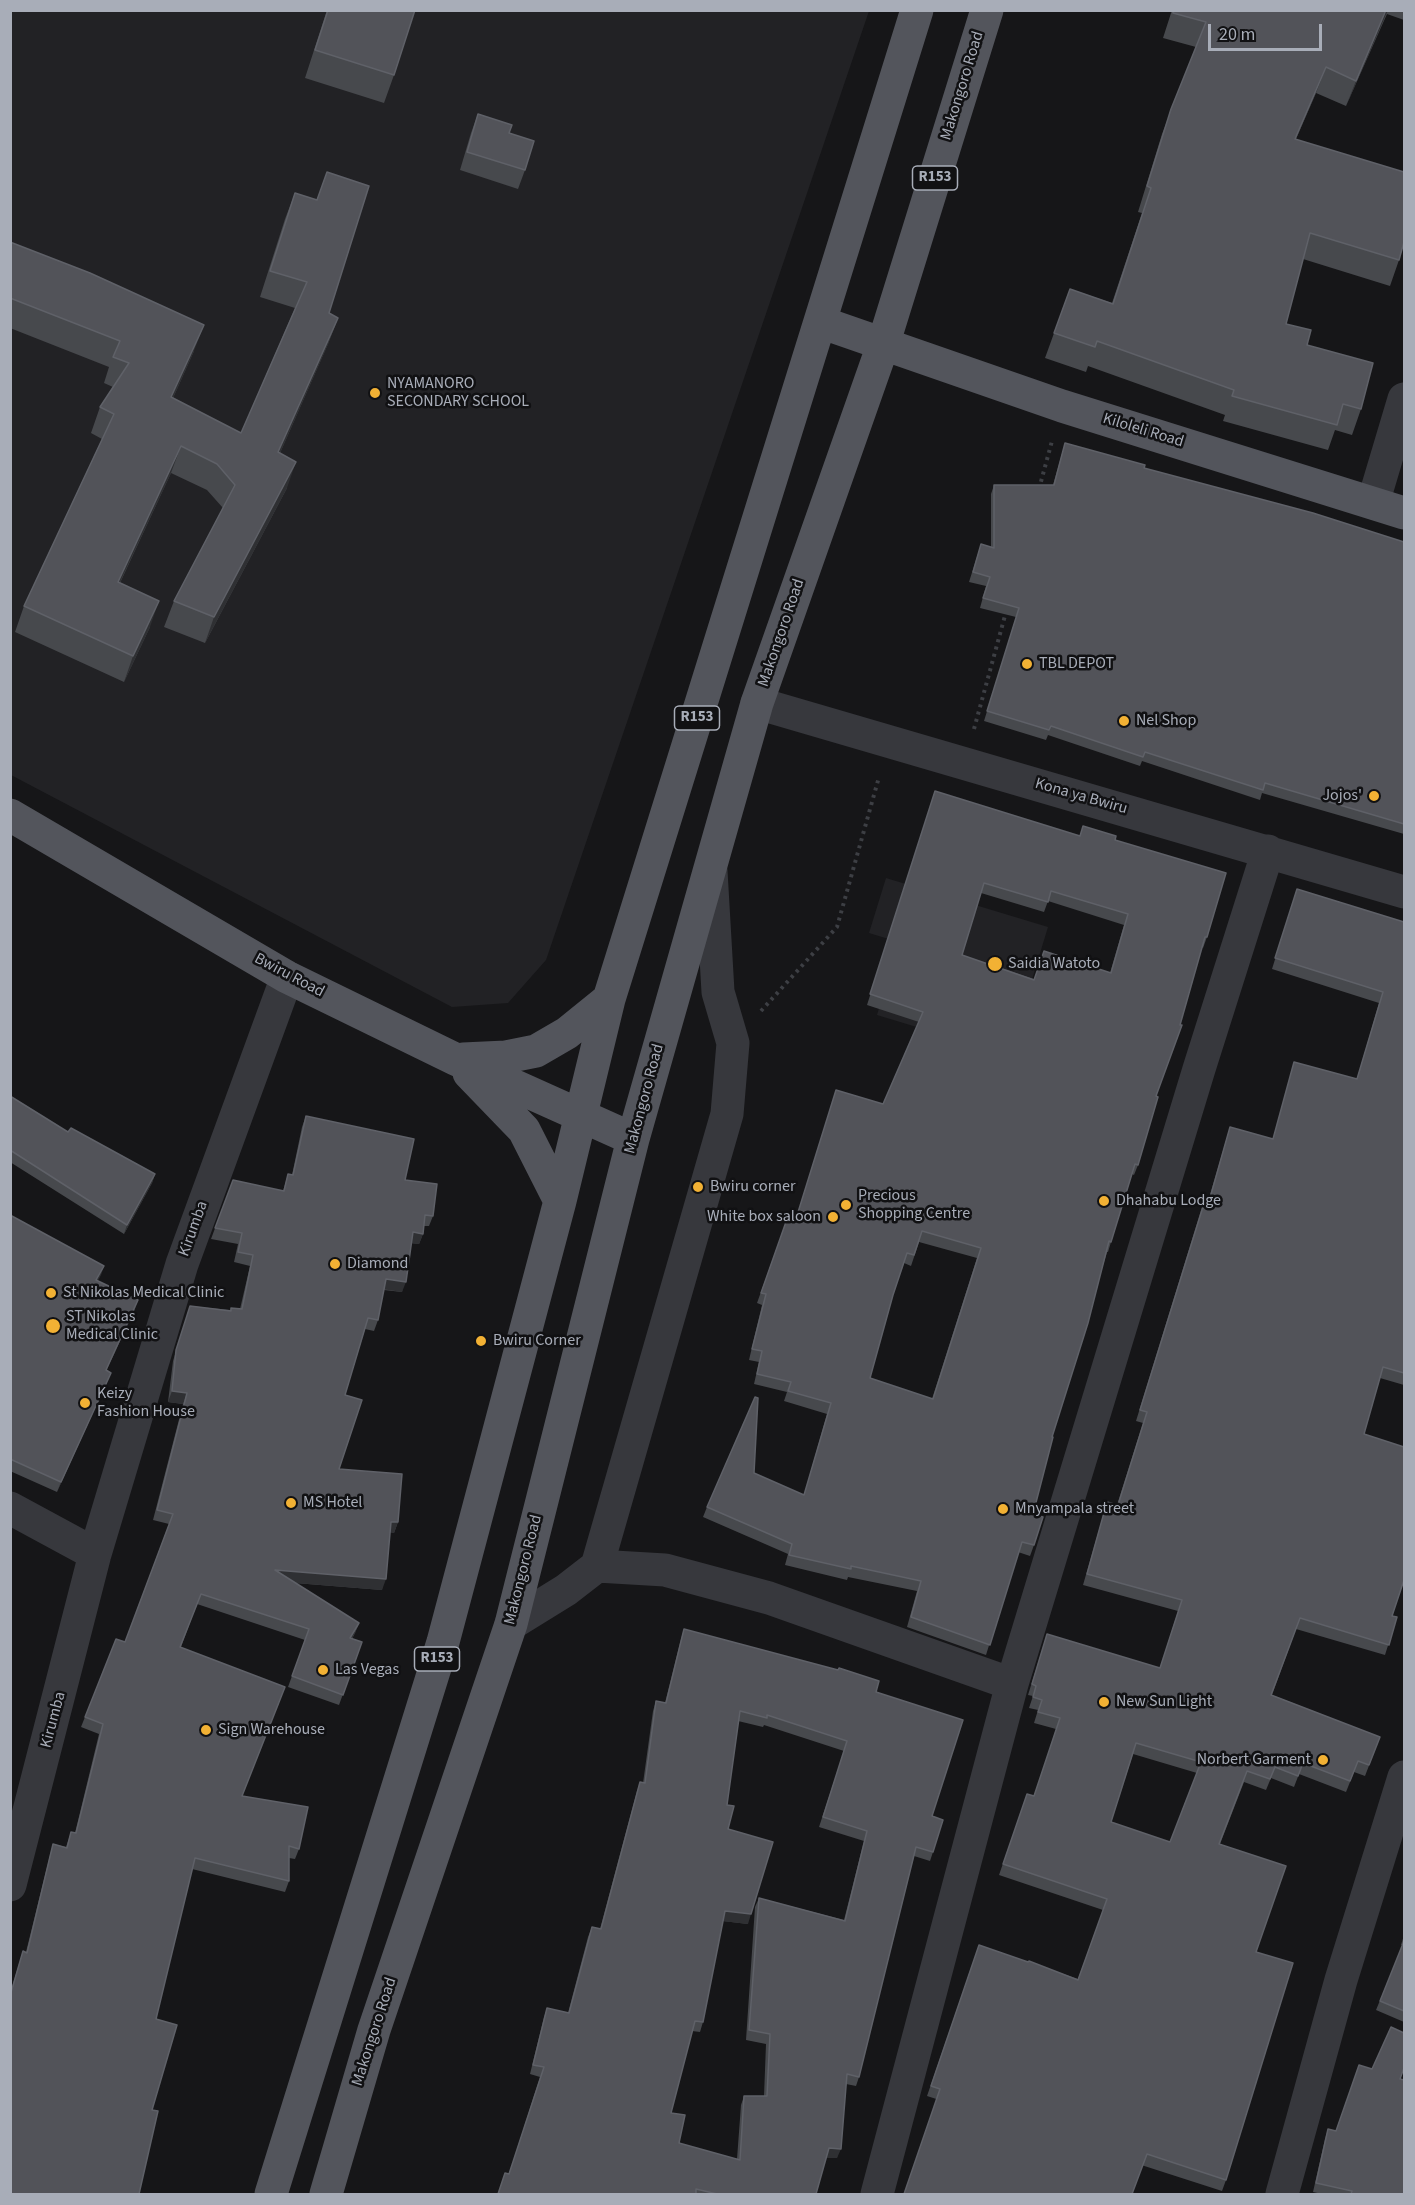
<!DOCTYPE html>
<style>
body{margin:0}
#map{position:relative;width:1415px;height:2205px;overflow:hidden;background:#161618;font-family:"Source Sans 3",sans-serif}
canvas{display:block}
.frame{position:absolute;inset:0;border:12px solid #a8adb8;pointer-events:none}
.scale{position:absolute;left:1208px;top:24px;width:114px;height:27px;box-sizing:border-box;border:3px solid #a8adb8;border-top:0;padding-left:8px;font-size:18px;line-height:21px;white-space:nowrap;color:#a8adb8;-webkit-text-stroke:4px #111113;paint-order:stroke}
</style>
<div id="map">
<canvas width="1415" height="2205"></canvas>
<div class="frame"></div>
<div class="scale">20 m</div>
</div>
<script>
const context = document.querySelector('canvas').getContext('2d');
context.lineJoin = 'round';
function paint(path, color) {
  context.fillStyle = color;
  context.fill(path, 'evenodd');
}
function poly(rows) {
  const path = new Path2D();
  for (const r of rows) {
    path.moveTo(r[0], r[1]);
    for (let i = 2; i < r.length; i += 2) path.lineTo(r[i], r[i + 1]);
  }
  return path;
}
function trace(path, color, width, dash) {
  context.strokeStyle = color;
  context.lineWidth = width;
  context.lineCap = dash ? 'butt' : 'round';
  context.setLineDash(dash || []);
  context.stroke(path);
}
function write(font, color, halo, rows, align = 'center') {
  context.font = font + ' "Source Sans 3",sans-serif';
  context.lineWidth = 5;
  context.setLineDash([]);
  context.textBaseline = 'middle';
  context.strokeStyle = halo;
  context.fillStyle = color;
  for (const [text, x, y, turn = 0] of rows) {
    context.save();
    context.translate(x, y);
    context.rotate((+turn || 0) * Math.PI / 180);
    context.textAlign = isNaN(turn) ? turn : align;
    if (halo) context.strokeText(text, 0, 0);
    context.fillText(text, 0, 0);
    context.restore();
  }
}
const built = poly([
 [10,11,869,11,546,960,508,1003,452,1007,11,775],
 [886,878,1048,927,1009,1055,877,1015,895,953,954,959,869,933]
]);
const path = poly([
 [1039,489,1052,441],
 [974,729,1006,612],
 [761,1011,837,927,879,777]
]);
const minor = poly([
 [1373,503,1404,399],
 [757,703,1404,892],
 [10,1508,95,1554],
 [597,1566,727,1114,733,1043,718,992,711,871],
 [511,1624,566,1590,597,1566,665,1570,769,1598,1012,1684],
 [10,1885,95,1554,182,1264,287,977],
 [877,2194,1012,1684,1199,1069,1268,851],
 [1282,2194,1341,1980,1404,1777]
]);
const major = poly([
 [820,322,1062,406,1404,513],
 [10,815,287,977,455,1059,633,1139],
 [463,1059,506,1057,536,1051,567,1033,609,999],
 [469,1073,524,1130,560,1201],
 [271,2194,443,1642,560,1201,609,999,917,10],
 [326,2194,374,2030,511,1624,633,1139,757,703,883,345,987,10]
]);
const wall = poly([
 [327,10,415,10,394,75,384,103,305,78],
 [1172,10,1404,10,1404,20,1387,14,1346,106,1316,93,1296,139,1399,260,1390,286,1303,259,1286,324,1307,345,1361,409,1352,435,1335,430,1328,450,1223,421,1225,415,1088,366,1086,372,1045,358,1070,289,1112,303,1142,213,1138,212,1162,134,1196,47,1163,38],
 [478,114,509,133,525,170,518,189,460,170,471,133],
 [327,172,329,313,338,318,328,344,280,453,287,488,205,643,164,627,174,601,223,508,207,490,171,473,120,583,150,627,124,682,15,632,24,606,102,439,91,433,100,407,113,387,104,383,109,367,10,328,10,242,194,351,173,398,241,433,295,308,260,297,285,219,295,193,317,200],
 [1065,443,1144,468,1404,542,1404,834,1262,793,1260,800,1142,761,1140,766,1048,735,1046,740,984,721,1016,617,980,608,986,586,969,582,981,544,991,547,991,494,994,485,1053,485],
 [935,791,1079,836,1115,840,1207,937,1203,948,1202,947,1156,1096,1138,1165,1134,1175,1132,1174,1111,1242,1108,1252,1107,1252,1052,1437,1033,1514,1034,1545,1030,1556,1018,1552,986,1655,907,1627,917,1591,848,1577,847,1580,785,1565,788,1554,703,1517,707,1507,754,1473,804,1495,827,1414,784,1401,787,1392,754,1384,759,1362,749,1360,762,1305,757,1303,787,1219,795,1222,836,1090,883,1104,919,1022,867,1005],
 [981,893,1044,912,1048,901,1124,925,1110,973,1034,979,962,955],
 [919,1242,977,1258,932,1399,870,1378,893,1295,904,1263,911,1266],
 [1297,889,1404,922,1404,1385,1380,1378,1364,1434,1392,1616,1397,1617,1385,1655,1296,1629,1272,1695,1380,1737,1365,1776,1354,1772,1346,1792,1299,1774,1294,1787,1271,1778,1266,1790,1244,1782,1220,1844,1256,1952,1226,2180,1222,2191,927,2096,979,1945,1078,1979,1103,1910,999,1875,1027,1794,1034,1796,1056,1729,1034,1723,1038,1710,1029,1708,1033,1696,1028,1695,1047,1634,1160,1668,1178,1611,1083,1585,1107,1502,1117,1505,1143,1423,1136,1421,1202,1207,1206,1197,1209,1198,1230,1127,1273,1139,1294,1062,1357,1079,1379,1003,1272,969],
 [1133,1754,1197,1773,1170,1842,1111,1822],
 [10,1096,68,1132,155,1174,152,1183,124,1234,10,1162],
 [306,1116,405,1180,433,1216,429,1226,424,1226,423,1234,419,1244,411,1243,402,1292,384,1290,378,1320,374,1331,365,1329,345,1395,339,1469,398,1522,394,1533,390,1532,382,1590,295,1583,359,1623,355,1633,352,1639,362,1642,339,1705,288,1687,305,1640,197,1604,181,1647,243,1796,299,1849,295,1859,289,1858,289,1881,285,1892,192,1869,156,2019,152,2110,10,2194,10,1993,23,1951,26,1952,50,1855,53,1844,66,1847,71,1832,75,1833,99,1734,81,1727,116,1639,125,1642,169,1524,153,1520,183,1404,168,1402,173,1361,190,1306,230,1310,231,1308,240,1309,250,1266,234,1262,238,1244,211,1239,233,1180,283,1191,288,1174,292,1175,302,1127],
 [10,1215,104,1266,97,1281,135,1309,106,1371,107,1382,57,1492,10,1471],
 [684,1629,876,1692,932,1816,933,1852,930,1861,914,1856,859,2077,856,2086,846,2084,837,2158,826,2158,816,2194,498,2194,509,2174,540,2077,530,2074,544,2017,547,2008,568,2013,588,1937,592,1927,600,1929,637,1791,640,1782,643,1783,653,1711,656,1701,665,1703,681,1639],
 [738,1721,763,1727,764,1725,844,1751,819,1827,864,1841,844,1920,759,1898,755,1907,746,2040,766,2044,764,2096,744,2096,741,2105,737,2159,679,2143,671,2113,692,2031,700,2032,703,2022,723,1921,748,1924,728,1829,727,1805],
 [1404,1935,1404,2022,1376,2010,1403,1945,1401,1945],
 [1400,2079,1404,2194,1322,2194,1313,2192,1325,2139,1328,2129,1336,2131]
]);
const shadedWall = poly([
 [1386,10,1388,10,1346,106,1356,81],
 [1326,67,1316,93,1285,164,1295,139],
 [338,318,328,344,269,478,278,452],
 [204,325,194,351,162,423,171,397],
 [181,446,171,473,108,608,118,582],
 [296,462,287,488,205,643,214,617],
 [159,601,150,627,124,682,133,656],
 [155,1174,152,1183,124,1234,127,1225],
 [413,1232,423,1234,419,1244,409,1243],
 [104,1266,101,1275,93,1290,96,1280],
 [386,1279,406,1282,402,1292,382,1289],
 [138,1300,135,1309,102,1380,106,1370],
 [111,1373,107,1382,57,1492,61,1482],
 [172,1391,187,1393,183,1404,168,1402],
 [391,1522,398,1522,394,1533,387,1532],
 [275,1570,386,1579,382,1590,271,1581],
 [359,1623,355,1633,346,1648,350,1638],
 [725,1911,751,1914,748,1924,722,1921],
 [829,2148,841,2149,837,2158,825,2158]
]);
const building = poly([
 [328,10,415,10,394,75,315,50,328,10],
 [1173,10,1386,10,1356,81,1326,67,1295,139,1404,172,1404,242,1399,260,1310,233,1286,324,1311,330,1307,345,1373,363,1361,409,1343,404,1337,425,1232,396,1234,390,1097,341,1095,347,1054,333,1070,289,1113,304,1151,188,1147,186,1171,109,1206,22,1173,13,1173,10],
 [478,114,512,125,509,133,534,141,525,170,467,152,478,114],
 [327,172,369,186,329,313,338,318,278,452,296,462,214,617,174,601,235,485,217,464,181,446,118,582,159,601,133,656,24,606,114,414,100,407,129,363,113,357,120,341,10,298,10,242,90,273,204,325,171,397,241,433,307,282,270,271,295,193,317,200,327,172],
 [1065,443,1145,465,1144,468,1313,513,1404,542,1404,824,1265,783,1263,790,1145,752,1143,757,1051,726,1049,730,987,711,1019,608,983,598,990,577,973,572,981,544,994,548,994,485,1054,485,1065,443],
 [935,791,1080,836,1083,826,1116,836,1115,840,1226,873,1207,937,1205,937,1180,1025,1182,1025,1156,1096,1158,1097,1138,1165,1135,1164,1111,1242,1109,1241,1088,1323,1052,1437,1053,1437,1033,1514,1043,1517,1034,1545,1022,1542,990,1645,911,1617,921,1581,851,1566,851,1569,789,1555,792,1544,707,1507,755,1397,758,1398,754,1473,804,1495,831,1403,788,1391,791,1382,757,1374,762,1351,752,1349,766,1294,761,1293,787,1219,795,1222,836,1090,883,1104,923,1012,870,994,935,791],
 [984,883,1048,902,1051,891,1128,914,1111,973,1044,951,1034,980,962,955,984,883],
 [922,1231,981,1248,933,1399,870,1378,893,1295,907,1253,914,1255,922,1231],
 [1297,889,1404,922,1404,1373,1383,1367,1364,1434,1404,1447,1404,1580,1392,1616,1397,1617,1389,1645,1300,1618,1271,1695,1380,1737,1369,1765,1358,1761,1350,1781,1303,1763,1298,1776,1275,1767,1270,1779,1247,1771,1219,1844,1286,1866,1256,1952,1293,1963,1226,2180,1147,2154,1132,2194,904,2194,940,2089,931,2086,979,1945,1028,1962,1029,1961,1078,1980,1107,1899,1003,1864,1027,1794,1034,1796,1060,1718,1038,1712,1042,1700,1033,1697,1036,1686,1032,1684,1047,1634,1160,1668,1182,1600,1087,1574,1107,1502,1118,1505,1147,1412,1140,1410,1206,1197,1210,1198,1230,1127,1273,1139,1294,1062,1357,1079,1383,992,1275,958,1297,889],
 [1136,1743,1201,1762,1170,1842,1111,1822,1136,1743],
 [10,1096,68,1132,71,1128,155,1174,127,1225,10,1150,10,1096],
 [306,1116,414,1139,405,1180,437,1184,433,1216,425,1215,423,1234,413,1232,406,1282,386,1279,378,1320,368,1318,345,1395,362,1400,339,1469,402,1474,398,1522,391,1522,386,1579,275,1570,359,1623,350,1638,362,1642,343,1695,292,1676,309,1629,201,1594,180,1647,285,1687,242,1796,308,1807,299,1849,289,1846,289,1881,195,1858,156,2019,177,2025,152,2110,158,2111,139,2194,10,2194,10,1996,23,1951,27,1953,53,1844,67,1848,71,1832,76,1833,103,1724,85,1717,116,1639,125,1642,173,1514,157,1510,187,1393,172,1391,176,1350,190,1306,231,1311,231,1308,242,1309,253,1255,238,1252,242,1233,215,1228,233,1180,284,1191,288,1174,293,1175,306,1116],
 [10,1215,104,1266,96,1280,138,1300,106,1370,111,1373,61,1482,10,1459,10,1215],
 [684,1629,838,1670,839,1668,879,1681,876,1692,963,1720,932,1816,943,1820,933,1852,916,1847,859,2077,847,2074,841,2149,829,2148,816,2194,717,2194,696,2189,696,2194,498,2194,505,2173,509,2174,544,2067,533,2065,547,2008,569,2013,592,1927,601,1929,640,1782,645,1783,656,1701,666,1703,684,1629],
 [740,1711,767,1718,767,1715,847,1741,823,1817,867,1831,845,1921,759,1898,749,2030,770,2034,767,2096,744,2096,740,2160,679,2143,685,2115,671,2113,695,2021,703,2022,725,1911,751,1914,773,1842,728,1829,734,1806,727,1805,740,1711],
 [1404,1941,1404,2011,1380,2001,1404,1941],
 [1391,2027,1404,2033,1404,2068,1400,2079,1404,2080,1404,2194,1351,2194,1352,2191,1316,2183,1328,2129,1336,2131,1359,2065,1372,2069,1391,2027]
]);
const markers = [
 [375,393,6,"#f2b134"],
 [1027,664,6,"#f2b134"],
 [1124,721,6,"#f2b134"],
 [1374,796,6,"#f2b134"],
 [995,964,8,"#f2b134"],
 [698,1187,6,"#f2b134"],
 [1104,1201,6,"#f2b134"],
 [846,1205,6,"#f2b134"],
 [833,1217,6,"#f2b134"],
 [335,1264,6,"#f2b134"],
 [51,1293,6,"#f2b134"],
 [53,1326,8,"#f2b134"],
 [481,1341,6,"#f2b134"],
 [85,1403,6,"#f2b134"],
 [291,1503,6,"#f2b134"],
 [1003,1509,6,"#f2b134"],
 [323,1670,6,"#f2b134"],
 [1104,1702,6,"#f2b134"],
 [206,1730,6,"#f2b134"],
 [1323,1760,6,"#f2b134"]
];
const shields = [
 [935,178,45],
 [697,718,45],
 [437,1659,45]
];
const shieldNames = [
 ["R153",935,178],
 ["R153",697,718],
 ["R153",437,1659]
];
const streetNames = [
 ["Makongoro Road",963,86,-73],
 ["Kiloleli Road",1143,431,17],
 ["Makongoro Road",782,633,-71],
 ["Kona ya Bwiru",1081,797,16],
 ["Bwiru Road",289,976,28],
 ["Makongoro Road",645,1099,-75],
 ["Kirumba",194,1229,-70],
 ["Makongoro Road",524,1570,-76],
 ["Kirumba",54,1720,-75],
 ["Makongoro Road",375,2032,-72]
];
const poiNames = [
 ["NYAMANORO",387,384],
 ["SECONDARY SCHOOL",387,402],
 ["TBL DEPOT",1039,664],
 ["Nel Shop",1136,721],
 ["Jojos'",1362,796,"right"],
 ["Saidia Watoto",1008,964],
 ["Bwiru corner",710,1187],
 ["Precious",858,1196],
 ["Shopping Centre",858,1214],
 ["Dhahabu Lodge",1116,1201],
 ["White box saloon",821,1217,"right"],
 ["Diamond",347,1264],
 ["St Nikolas Medical Clinic",63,1293],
 ["ST Nikolas",66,1317],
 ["Medical Clinic",66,1335],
 ["Bwiru Corner",493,1341],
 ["Keizy",97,1394],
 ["Fashion House",97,1412],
 ["MS Hotel",303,1503],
 ["Mnyampala street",1015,1509],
 ["Las Vegas",335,1670],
 ["New Sun Light",1116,1702],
 ["Sign Warehouse",218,1730],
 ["Norbert Garment",1311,1760,"right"]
];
paint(built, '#222225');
trace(path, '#3d3f44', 4, [3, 4.5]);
trace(minor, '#37383d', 33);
trace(major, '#53555c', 33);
paint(wall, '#47494d');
paint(shadedWall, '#2f3033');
paint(building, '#525359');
trace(building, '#5f6168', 1.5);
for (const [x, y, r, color] of markers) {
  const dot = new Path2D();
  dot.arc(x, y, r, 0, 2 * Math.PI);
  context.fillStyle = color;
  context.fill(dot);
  trace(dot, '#111113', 2);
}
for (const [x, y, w] of shields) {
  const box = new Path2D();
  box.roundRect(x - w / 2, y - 12, w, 24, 4.5);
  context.fillStyle = '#111113';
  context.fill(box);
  trace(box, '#a8adb8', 1.5);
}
write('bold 15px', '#a8adb8', null, shieldNames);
write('16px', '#a8adb8', '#111113', streetNames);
write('16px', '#a8adb8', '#111113', poiNames, 'left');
</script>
